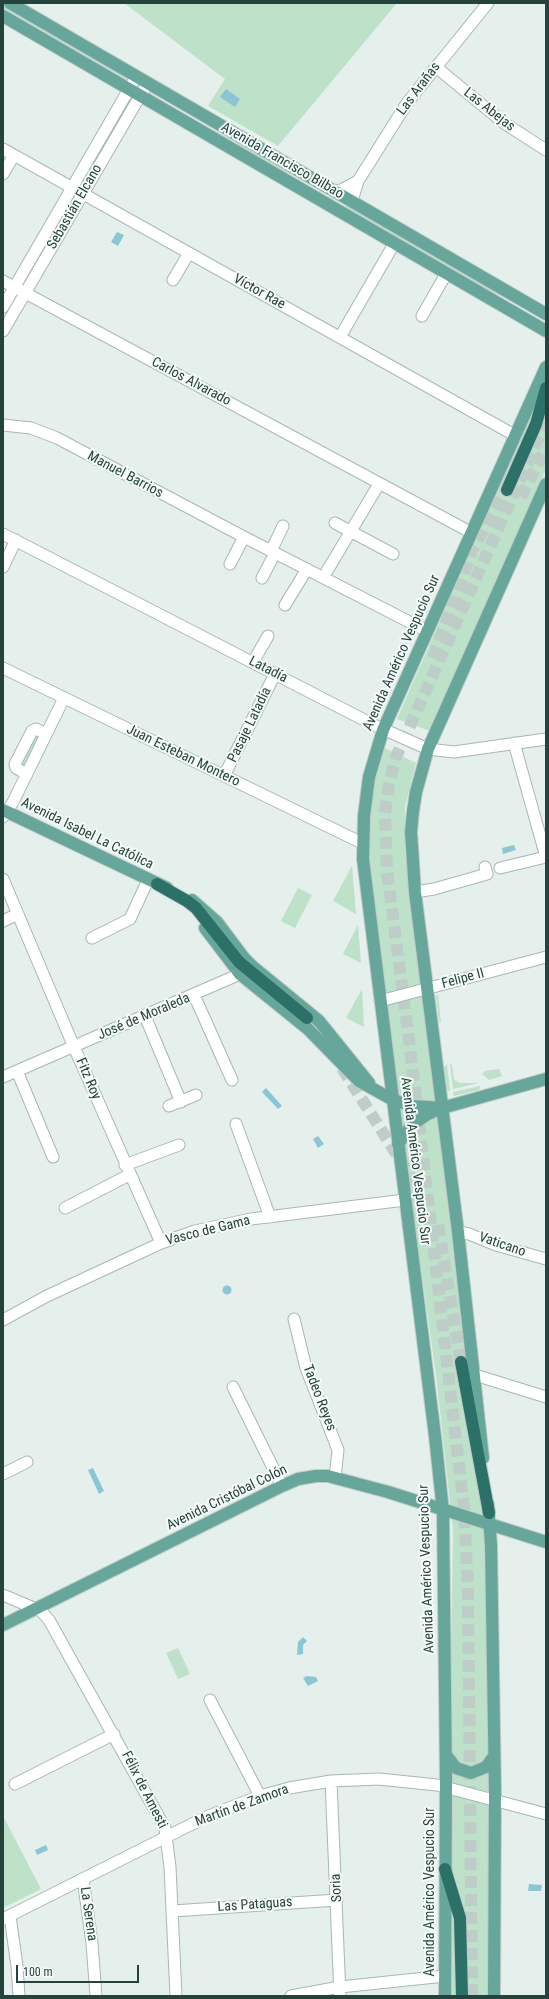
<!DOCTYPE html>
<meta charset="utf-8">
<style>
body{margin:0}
#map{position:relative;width:549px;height:1999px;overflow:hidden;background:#e5efeb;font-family:"Roboto Condensed",sans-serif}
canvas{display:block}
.frame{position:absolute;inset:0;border:4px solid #23433c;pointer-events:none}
.scale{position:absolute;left:16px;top:1965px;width:123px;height:18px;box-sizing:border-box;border:2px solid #23433c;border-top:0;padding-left:5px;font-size:12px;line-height:14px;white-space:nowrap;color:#23433c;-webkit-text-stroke:3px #f6fbf9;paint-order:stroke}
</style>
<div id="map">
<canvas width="549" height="1999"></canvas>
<div class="frame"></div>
<div class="scale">100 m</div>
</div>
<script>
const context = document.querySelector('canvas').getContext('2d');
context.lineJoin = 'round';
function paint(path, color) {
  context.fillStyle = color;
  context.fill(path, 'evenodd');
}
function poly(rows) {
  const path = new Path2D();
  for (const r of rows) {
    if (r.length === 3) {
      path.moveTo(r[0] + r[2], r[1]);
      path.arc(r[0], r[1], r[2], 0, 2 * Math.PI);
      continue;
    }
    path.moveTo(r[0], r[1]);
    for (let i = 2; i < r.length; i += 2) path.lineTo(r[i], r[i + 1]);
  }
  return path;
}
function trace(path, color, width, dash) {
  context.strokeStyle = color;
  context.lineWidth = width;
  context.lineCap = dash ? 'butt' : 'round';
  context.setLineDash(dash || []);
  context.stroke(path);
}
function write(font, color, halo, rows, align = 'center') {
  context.font = font + ' "Roboto Condensed",sans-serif';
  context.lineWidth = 4;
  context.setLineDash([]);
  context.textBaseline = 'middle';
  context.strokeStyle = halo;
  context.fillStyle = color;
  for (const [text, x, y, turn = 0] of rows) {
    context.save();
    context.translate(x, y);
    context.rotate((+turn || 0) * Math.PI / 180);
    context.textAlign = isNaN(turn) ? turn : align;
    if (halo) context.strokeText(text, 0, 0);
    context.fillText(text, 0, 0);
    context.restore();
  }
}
const green = poly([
 [124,3,397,3,278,146,208,106,225,79],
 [3,5,125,76,129,81,3,8],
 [129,99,131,101,84,183,81,182],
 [221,135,246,145,299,178,283,171],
 [71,198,74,200,28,280,24,278],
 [345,206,350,206,516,303,477,285,345,208],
 [539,400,546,408,546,469,430,731,397,719,487,513],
 [35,733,42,737,26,768,19,764],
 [385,748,416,763,405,807,405,849,469,1382,481,1501,484,1541,490,1792,449,1782,453,1530,436,1375,405,1155,369,853,369,816,374,783],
 [352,866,356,914,333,901],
 [298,888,312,895,295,928,281,921],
 [358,925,361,963,343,954],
 [362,989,364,1027,346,1018],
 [438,994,441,1022,439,1022,436,996],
 [447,1064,450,1091,447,1091,444,1067],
 [450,1064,452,1065,454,1080,460,1083,479,1083,453,1089],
 [499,1069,502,1076,489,1080,482,1074,485,1071],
 [480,1086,479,1090,454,1096,453,1092],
 [178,1648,190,1674,178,1679,166,1653],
 [453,1794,489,1802,488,1996,450,1996],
 [3,1816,41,1889,3,1908]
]);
const water = poly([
 [226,89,240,99,235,107,220,97],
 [117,232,124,235,118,246,111,242],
 [514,845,516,850,503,854,502,848],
 [266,1088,282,1106,278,1109,262,1092],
 [318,1136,324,1144,318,1148,313,1139],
 [227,1290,4.5],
 [93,1468,104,1491,99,1494,88,1470],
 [303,1637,307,1641,303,1645,303,1654,297,1655,298,1642],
 [307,1676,316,1677,318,1681,308,1686,303,1678],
 [46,1845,48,1850,37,1855,35,1850],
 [529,1884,542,1885,541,1891,528,1891]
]);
const highwayTunnel = poly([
 [521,497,546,448],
 [433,658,473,548,507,490],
 [342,1068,411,1177,420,1197,421,1210],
 [438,1225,461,1362],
 [472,1996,468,1592,464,1508,412,1064,387,871,385,813,389,784,396,757,546,422]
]);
const minor = poly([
 [436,67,504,123,546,150],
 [3,149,516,436],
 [3,174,14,155],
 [335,191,341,190,358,181],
 [352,201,358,181,407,103,488,3],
 [173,280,189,253],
 [3,281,472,533],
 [3,307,136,77],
 [422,316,446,274],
 [3,331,147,84],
 [340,337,394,244],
 [3,425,31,428,57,438,244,537,427,631],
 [335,523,393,554],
 [3,534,374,725,428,749,454,752,546,739],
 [271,551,283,526],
 [230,564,244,537],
 [3,567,16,540],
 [327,571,379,484],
 [262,578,275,553],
 [285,605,307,569],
 [253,662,268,636],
 [3,668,362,843],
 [514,743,546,857],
 [27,774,16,768,15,764,32,731,36,729,46,734],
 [224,776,275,674],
 [3,817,13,802,64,698],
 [500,868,546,857],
 [3,879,74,1047,161,1243],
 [415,892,434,889,487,874,485,867],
 [3,921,18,914],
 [92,938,130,919,148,880],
 [194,995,232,1080],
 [380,1001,546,957],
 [145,1016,181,1102],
 [17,1071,53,1157],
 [3,1077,240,974],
 [169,1106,196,1095],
 [236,1124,270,1217],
 [125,1165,179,1145],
 [65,1208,129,1175],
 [458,1232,469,1234,496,1245,546,1259],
 [294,1319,306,1368,338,1450,335,1478],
 [3,1320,47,1296,161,1243,195,1231,251,1219,405,1200],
 [475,1375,546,1397],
 [233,1387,282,1486],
 [3,1474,27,1462],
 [3,1595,41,1611,49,1620,165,1828,170,1867,176,1996],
 [210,1700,260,1796],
 [331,1781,340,1996],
 [15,1784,114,1734],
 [83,1879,92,1943,96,1996],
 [173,1911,337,1900],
 [10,1916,17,1966,19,1996],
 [3,1919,206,1817,260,1796,289,1788,331,1781,379,1779,437,1785,546,1814],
 [291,1996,340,1987,445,1976]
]);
const major = poly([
 [10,3,546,314],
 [3,16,546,331],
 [3,810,167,888],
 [192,900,217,922,244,958,253,967,319,1021,369,1083],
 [205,928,240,974,308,1029,359,1081,393,1100,414,1106,442,1108,546,1079],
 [398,1144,412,1125,426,1115,439,1109],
 [483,1458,458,1232,415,892,411,832,413,811,416,792,428,749,546,484],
 [488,1504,491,1545,495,1791,494,1996],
 [3,1625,282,1486,298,1479,316,1476,328,1476,388,1492,546,1542],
 [446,1755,456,1768,471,1773,486,1767,494,1756],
 [445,1996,446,1779,443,1511,435,1436,363,859,364,816,369,777,383,730,546,367]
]);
const highway = poly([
 [507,490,536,424,546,388],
 [157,884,187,901,196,908,239,962,307,1018],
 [461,1362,489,1513],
 [445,1869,460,1918,462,1996]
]);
const streetNames = [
 ["Las Arañas",419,89,-53],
 ["Las Abejas",489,110,38],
 ["Avenida Francisco Bilbao",282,161,30],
 ["Sebastián Elcano",75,207,-60],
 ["Víctor Rae",259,292,29],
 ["Carlos Alvarado",191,382,28],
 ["Manuel Barrios",125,475,28],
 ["Avenida Américo Vespucio Sur",402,653,-66],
 ["Latadía",268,670,27],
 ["Pasaje Latadía",250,725,-64],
 ["Juan Esteban Montero",183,756,26],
 ["Avenida Isabel La Católica",87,834,26],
 ["Felipe II",463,979,-15],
 ["José de Moraleda",144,1017,-23],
 ["Fitz Roy",88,1079,67],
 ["Avenida Américo Vespucio Sur",415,1161,83],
 ["Vasco de Gama",208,1231,-14],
 ["Vaticano",502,1245,19],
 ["Tadeo Reyes",319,1398,69],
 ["Avenida Cristóbal Colón",227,1498,-26],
 ["Avenida Américo Vespucio Sur",427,1569,-92],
 ["Félix de Amesti",144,1790,63],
 ["Martín de Zamora",242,1806,-20],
 ["Soria",337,1888,-93],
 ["Avenida Américo Vespucio Sur",430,1892,-90],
 ["Las Pataguas",255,1905,-4],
 ["La Serena",88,1914,82]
];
paint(green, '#bde1c9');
paint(water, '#8bc6d7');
trace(highwayTunnel, '#becdc8', 12, [12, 6]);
trace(minor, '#a7b8b3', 13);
trace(major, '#c1cac8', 14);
trace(highway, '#c1cac8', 14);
trace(minor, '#fff', 11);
trace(major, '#67a79b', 12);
trace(highway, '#2c7167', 12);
write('14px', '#23433c', '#f6fbf9', streetNames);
</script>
